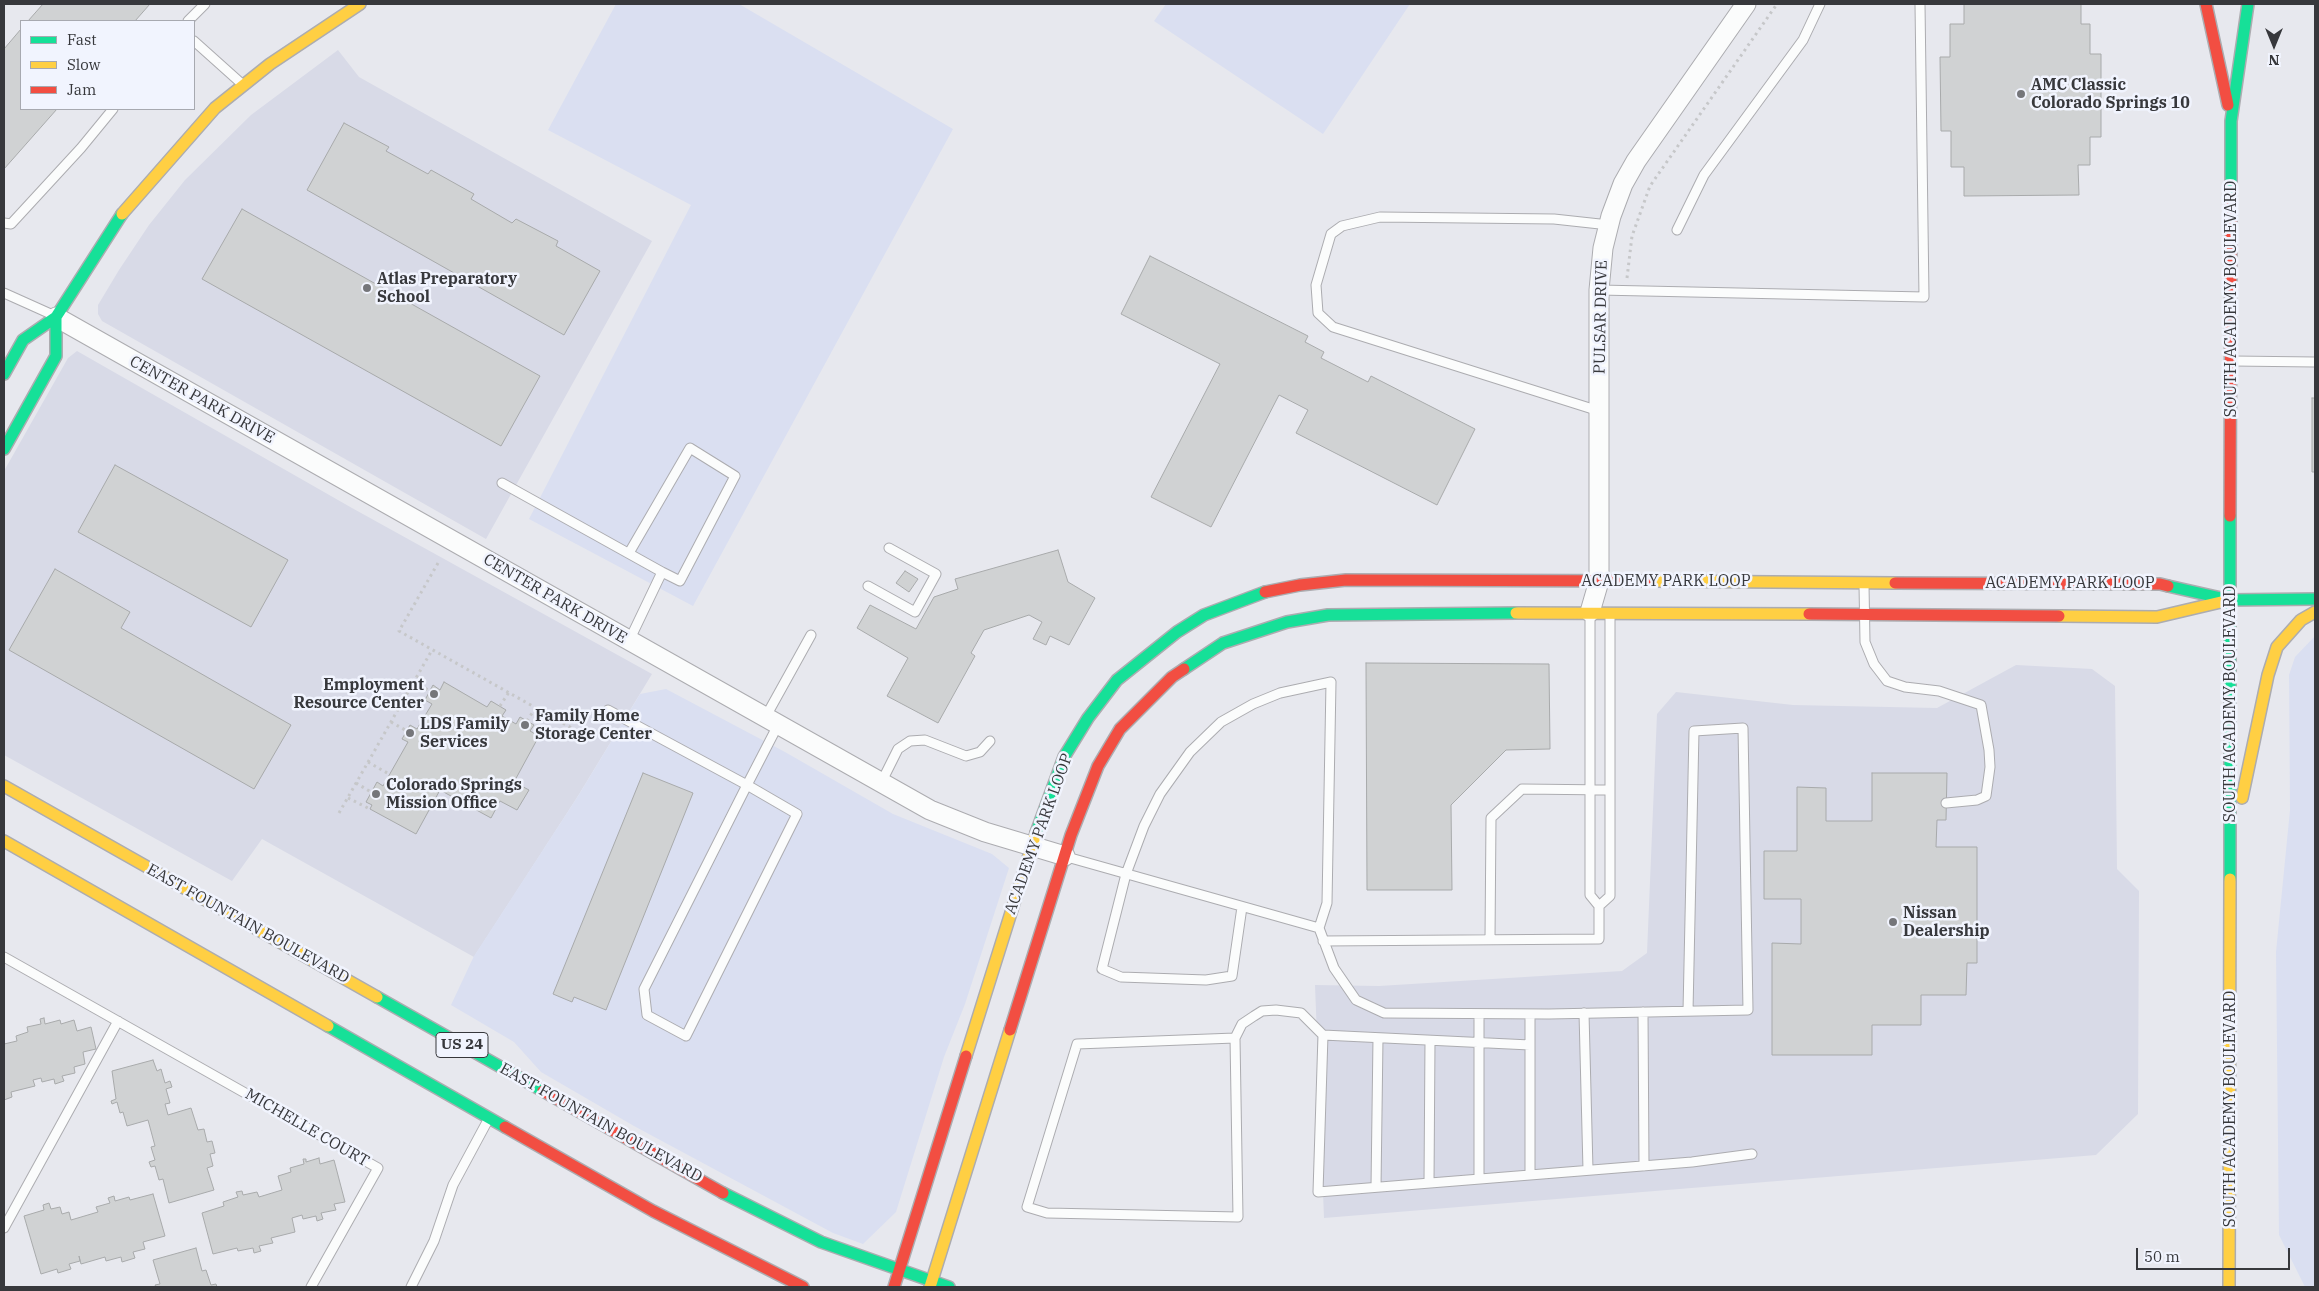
<!DOCTYPE html>
<style>
body{margin:0}
#map{position:relative;width:2319px;height:1291px;overflow:hidden;background:#e7e8ee;font-family:"IBM Plex Serif",serif}
canvas{display:block}
.frame{position:absolute;inset:0;border:5px solid #37383c;pointer-events:none}
.legend{position:absolute;left:20px;top:20px;width:175px;height:90px;box-sizing:border-box;background:#f1f4fe;border:1px solid #a7a9b0;margin:0;padding:6px 9px;list-style:none;font-size:15px;color:#37383c}
.legend li{display:flex;align-items:center;gap:10px;height:25px}
.legend b{width:25px;border:1px solid #a7a9b0}
.north{position:absolute;left:2249px;top:20px;width:50px;height:50px;-webkit-text-stroke:4px #f1f4fe;paint-order:stroke;rotate:180deg;font-size:14px;font-weight:700;line-height:20px;text-align:center;color:#37383c}
.north::after{content:'';display:block;margin:auto;width:18px;height:22px;background:#37383c;clip-path:polygon(50% 0,100% 100%,50% 72%,0 100%)}
.scale{position:absolute;left:2136px;top:1248px;width:154px;height:22px;box-sizing:border-box;border:2px solid #37383c;border-top:0;padding-left:6px;font-size:15px;line-height:18px;white-space:nowrap;color:#37383c;-webkit-text-stroke:4px #f1f4fe;paint-order:stroke}
</style>
<div id="map">
<canvas width="2319" height="1291"></canvas>
<div class="frame"></div>
<ul class="legend">
<li><b style="height:6px;background:#16e098"></b>Fast</li>
<li><b style="height:6px;background:#ffcf43"></b>Slow</li>
<li><b style="height:6px;background:#f24e42"></b>Jam</li>
</ul>
<div class="north">N</div>
<div class="scale">50 m</div>
</div>
<script>
const context = document.querySelector('canvas').getContext('2d');
context.lineJoin = 'round';
function paint(path, color) {
  context.fillStyle = color;
  context.fill(path, 'evenodd');
}
function poly(rows) {
  const path = new Path2D();
  for (const r of rows) {
    path.moveTo(r[0], r[1]);
    for (let i = 2; i < r.length; i += 2) path.lineTo(r[i], r[i + 1]);
  }
  return path;
}
function trace(path, color, width, dash) {
  context.strokeStyle = color;
  context.lineWidth = width;
  context.lineCap = dash ? 'butt' : 'round';
  context.setLineDash(dash || []);
  context.stroke(path);
}
function write(font, color, halo, rows, align = 'center') {
  context.font = font + ' "IBM Plex Serif",serif';
  context.lineWidth = 5;
  context.setLineDash([]);
  context.textBaseline = 'middle';
  context.strokeStyle = halo;
  context.fillStyle = color;
  for (const [text, x, y, turn = 0] of rows) {
    context.save();
    context.translate(x, y);
    context.rotate((+turn || 0) * Math.PI / 180);
    context.textAlign = isNaN(turn) ? turn : align;
    if (halo) context.strokeText(text, 0, 0);
    context.fillText(text, 0, 0);
    context.restore();
  }
}
const built = poly([
 [338,50,359,77,652,241,486,539,102,321,98,314,98,305,119,270,149,225,185,180,251,115],
 [77,351,352,508,652,674,578,796,474,957,262,839,232,881,4,755,4,471,68,358],
 [2016,665,2092,669,2115,686,2117,869,2139,891,2138,1114,2096,1155,1324,1218,1315,985,1379,986,1622,971,1647,953,1657,714,1676,692,1793,705,1937,708]
]);
const green = poly([
 [616,4,739,4,953,129,693,606,529,519,691,205,548,130],
 [1166,4,1410,4,1323,134,1154,21],
 [2315,636,2315,1287,2305,1287,2279,1235,2276,952,2290,810,2289,675,2295,657],
 [666,689,785,752,893,814,992,854,1009,868,965,1004,944,1057,896,1212,863,1244,833,1233,634,1126,541,1072,514,1042,451,1005,474,956,578,796,640,694]
]);
const building = poly([
 [43,4,150,4,135,21,28,21,43,4],
 [1964,4,2081,4,2081,24,2090,24,2090,54,2101,54,2101,137,2090,137,2090,165,2078,165,2079,195,1964,196,1964,167,1951,167,1951,131,1941,131,1940,57,1950,57,1950,24,1964,24,1964,4],
 [21,29,21,109,57,109,4,169,4,49,21,29],
 [344,123,389,147,386,151,428,174,431,170,474,194,471,199,512,223,516,219,558,241,556,246,600,271,564,335,307,190,344,123],
 [242,209,540,376,501,446,202,279,242,209],
 [1150,256,1308,336,1305,342,1324,352,1321,358,1368,382,1371,376,1475,429,1437,505,1296,433,1308,410,1279,395,1211,527,1151,497,1220,364,1121,314,1150,256],
 [2312,398,2315,398,2315,472,2312,472,2312,398],
 [115,465,288,560,251,627,78,532,115,465],
 [1058,550,1068,582,1095,598,1069,645,1050,636,1046,645,1033,639,1042,622,1029,615,984,630,971,653,975,656,938,723,887,696,908,658,857,628,870,605,916,629,934,597,958,589,955,579,1058,550],
 [55,569,130,612,121,628,291,725,254,789,9,650,55,569],
 [905,571,918,579,909,592,896,583,905,571],
 [1366,663,1549,664,1550,749,1506,750,1451,805,1452,890,1367,890,1366,663],
 [444,682,487,707,491,701,506,710,502,716,516,724,520,717,534,725,530,731,539,736,514,782,529,790,517,810,500,801,491,818,440,790,416,834,370,809,372,805,366,802,377,782,383,786,408,742,402,739,410,725,417,729,432,704,425,700,433,685,440,690,444,682],
 [643,773,693,793,606,1010,574,997,572,1002,553,994,643,773],
 [1872,773,1947,773,1946,820,1937,820,1936,847,1977,847,1977,963,1967,963,1966,995,1921,995,1921,1025,1872,1025,1872,1055,1772,1055,1772,943,1801,944,1801,899,1764,899,1764,851,1797,851,1797,787,1826,788,1826,821,1872,821,1872,773],
 [44,1018,45,1024,60,1020,61,1024,74,1020,77,1031,91,1027,96,1049,83,1052,85,1064,74,1067,75,1073,62,1076,64,1081,55,1084,54,1079,42,1082,41,1078,33,1080,35,1086,11,1092,12,1097,4,1100,4,1044,17,1041,16,1036,28,1032,27,1027,41,1024,40,1019,44,1018],
 [153,1060,157,1071,161,1069,165,1083,170,1081,172,1087,166,1089,170,1103,165,1104,168,1115,191,1108,198,1130,204,1129,207,1142,212,1141,215,1153,210,1154,213,1166,207,1168,214,1190,169,1203,163,1179,159,1180,155,1166,151,1167,149,1162,155,1160,151,1147,155,1146,148,1120,127,1126,123,1112,120,1113,117,1102,112,1104,111,1101,116,1099,112,1071,153,1060],
 [319,1158,320,1164,334,1160,345,1202,334,1204,336,1210,321,1213,323,1219,317,1221,316,1216,303,1219,302,1215,292,1218,295,1232,271,1238,273,1243,259,1246,261,1251,254,1253,253,1248,238,1251,237,1248,213,1254,202,1213,224,1206,223,1202,238,1197,236,1192,242,1191,243,1195,257,1192,259,1197,282,1190,278,1176,291,1172,290,1168,304,1164,303,1159,306,1159,306,1162,319,1158],
 [153,1194,165,1236,143,1242,145,1249,133,1252,135,1258,122,1262,121,1257,106,1261,105,1257,81,1264,79,1256,80,1261,69,1264,71,1269,58,1273,57,1269,41,1274,24,1216,44,1210,43,1205,49,1203,51,1209,60,1207,62,1214,69,1212,71,1220,98,1212,96,1207,110,1203,108,1198,114,1196,115,1201,129,1197,130,1200,153,1194],
 [196,1248,202,1271,206,1270,211,1285,216,1284,217,1287,156,1287,155,1285,160,1284,153,1260,196,1248]
]);
const path = poly([
 [1627,278,1632,236,1650,186,1777,4],
 [438,563,399,631,586,736],
 [414,682,430,691],
 [500,706,509,692],
 [527,721,536,707],
 [391,722,407,731],
 [368,762,389,774],
 [356,783,371,792],
 [348,798,370,809],
 [339,813,432,650]
]);
const lane = poly([
 [188,21,205,4],
 [194,41,242,84],
 [4,223,11,224,81,148,113,109],
 [1677,230,1704,175,1803,40,1820,4],
 [1599,290,1924,297,1920,4],
 [4,293,53,315],
 [2233,361,2315,362],
 [1599,411,1333,327,1318,313,1316,285,1331,234,1342,226,1380,217,1554,219,1609,225],
 [502,483,662,572],
 [629,553,690,448,735,476,680,581,662,572,629,641],
 [1864,585,1865,642,1874,664,1887,681,1905,687,1939,691,1981,705,1989,750,1990,767,1986,796,1977,800,1946,803],
 [868,586,915,612,936,574,889,548],
 [1590,614,1590,895,1599,906,1610,896,1610,615],
 [608,710,747,785,797,814,686,1036,647,1015,644,989,747,785,778,725],
 [765,718,811,635],
 [881,783,898,749,910,741,925,740,966,756,980,752,990,741],
 [1067,857,1319,928,1334,968,1356,1000,1384,1013,1549,1014,1748,1010,1743,728,1694,731,1688,1011],
 [1242,907,1232,976,1206,980,1121,977,1102,969,1126,874,1144,826,1160,794,1190,752,1221,722,1253,704,1280,693,1331,682,1327,903,1319,928],
 [1490,939,1491,818,1522,789,1610,790],
 [1323,941,1599,939,1599,906],
 [4,957,378,1168,311,1287],
 [1643,1012,1644,1166],
 [1584,1013,1588,1170],
 [1479,1014,1479,1178],
 [1323,1035,1530,1045,1530,1014],
 [1235,1038,1077,1044,1027,1207,1047,1213,1238,1217,1235,1038,1242,1024,1254,1016,1262,1011,1276,1010,1301,1013,1323,1035,1318,1192,1692,1162,1752,1154],
 [1530,1045,1530,1174],
 [1429,1182,1430,1041],
 [1376,1187,1378,1038],
 [4,1228,118,1021],
 [411,1287,434,1241,453,1185,488,1120]
]);
const street = poly([
 [56,317,930,810,985,832,1065,856],
 [1590,612,1599,581,1599,290,1603,248,1611,216,1623,184,1636,161,1746,4]
]);
const fast = poly([
 [2231,199,2231,121,2248,4],
 [4,374,23,340,56,317,122,214],
 [4,449,56,356,56,317],
 [2168,586,2230,600,2315,599],
 [1184,669,1223,643,1287,622,1328,615,1516,613],
 [1036,833,1064,757,1088,718,1117,680,1177,632,1204,615,1265,592],
 [2230,879,2230,516],
 [377,997,543,1091],
 [328,1026,505,1127],
 [723,1193,821,1242,949,1287]
]);
const slow = poly([
 [122,214,215,108,270,64,360,4],
 [1651,581,1895,583],
 [1516,613,1809,614],
 [2059,616,2157,617,2225,601],
 [4,786,377,997],
 [2242,798,2268,675,2277,647,2301,620,2315,612],
 [4,841,328,1026],
 [966,1056,1036,833],
 [930,1287,1010,1030],
 [2229,1287,2230,879]
]);
const jam = poly([
 [2206,4,2228,105],
 [2230,516,2231,199],
 [1895,583,2160,584,2168,586],
 [1265,592,1300,585,1346,580,1651,581],
 [1809,614,2059,616],
 [1010,1030,1071,835,1098,766,1120,729,1172,677,1184,669],
 [543,1091,723,1193],
 [505,1127,653,1211,803,1287],
 [894,1287,966,1056]
]);
const markers = [
 [2021,94,5,"#75767a"],
 [367,288,5,"#75767a"],
 [434,694,5,"#75767a"],
 [525,725,5,"#75767a"],
 [410,733,5,"#75767a"],
 [376,794,5,"#75767a"],
 [1893,922,5,"#75767a"]
];
const shields = [
 [462,1045,52]
];
const shieldNames = [
 ["US 24",462,1045]
];
const poiNames = [
 ["AMC Classic",2031,85],
 ["Colorado Springs 10",2031,103],
 ["Atlas Preparatory",377,279],
 ["School",377,297],
 ["Employment",424,685,"right"],
 ["Resource Center",424,703,"right"],
 ["Family Home",535,716],
 ["Storage Center",535,734],
 ["LDS Family",420,724],
 ["Services",420,742],
 ["Colorado Springs",386,785],
 ["Mission Office",386,803],
 ["Nissan",1903,913],
 ["Dealership",1903,931]
];
const streetNames = [
 ["SOUTH ACADEMY BOULEVARD",2231,299,-90],
 ["PULSAR DRIVE",1601,317,-89],
 ["CENTER PARK DRIVE",202,400,29],
 ["ACADEMY PARK LOOP",1666,581],
 ["ACADEMY PARK LOOP",2070,583],
 ["CENTER PARK DRIVE",555,599,30],
 ["SOUTH ACADEMY BOULEVARD",2230,704,-90],
 ["ACADEMY PARK LOOP",1039,834,-70],
 ["EAST FOUNTAIN BOULEVARD",248,924,29],
 ["SOUTH ACADEMY BOULEVARD",2230,1109,-90],
 ["EAST FOUNTAIN BOULEVARD",601,1123,29],
 ["MICHELLE COURT",307,1128,30]
];
paint(built, '#d8dae7');
paint(green, '#dadff1');
paint(building, '#d0d2d3');
trace(building, '#a8aaab', 1);
trace(lane, '#acacb0', 11);
trace(street, '#acacb0', 21);
trace(fast, '#acacb0', 14);
trace(slow, '#acacb0', 14);
trace(jam, '#acacb0', 14);
trace(path, '#c6c7c9', 3, [2.5, 4]);
trace(lane, '#fbfcfc', 9);
trace(street, '#fbfcfc', 19);
trace(fast, '#16e098', 11);
trace(slow, '#ffcf43', 11);
trace(jam, '#f24e42', 11);
for (const [x, y, r, color] of markers) {
  const dot = new Path2D();
  dot.arc(x, y, r, 0, 2 * Math.PI);
  context.fillStyle = color;
  context.fill(dot);
  trace(dot, '#f1f4fe', 2);
}
for (const [x, y, w] of shields) {
  const box = new Path2D();
  box.roundRect(x - w / 2, y - 12.5, w, 25, 4);
  context.fillStyle = '#f1f4fe';
  context.fill(box);
  trace(box, '#37383c', 1);
}
write('bold 15px', '#37383c', null, shieldNames);
write('bold 16px', '#37383c', '#f1f4fe', poiNames, 'left');
write('16px', '#37383c', '#f1f4fe', streetNames);
</script>
